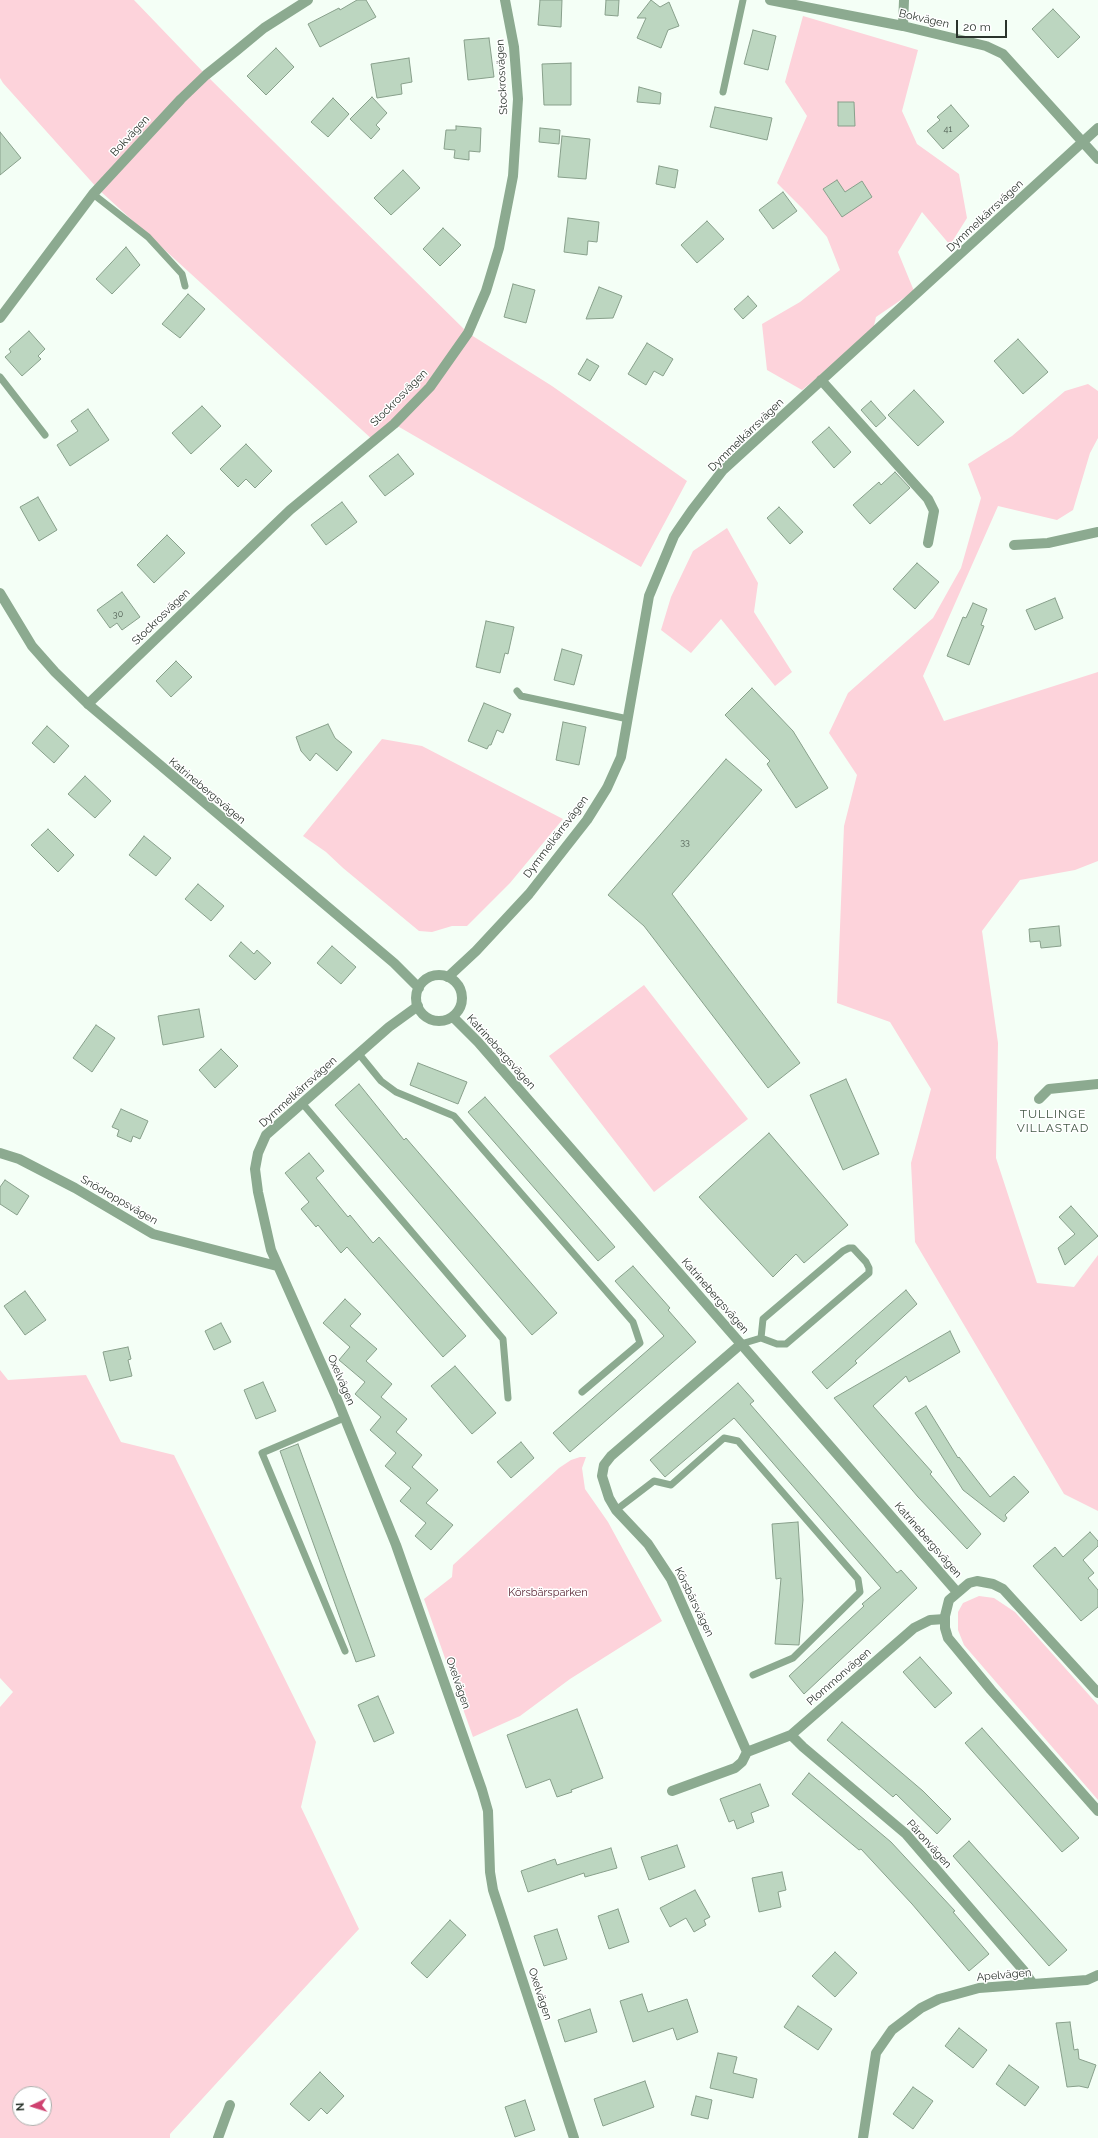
<!DOCTYPE html>
<meta charset="utf-8">
<style>
body{margin:0}
#map{position:relative;width:1098px;height:2138px;overflow:hidden;background:#f4fff6;font-family:Raleway,sans-serif}
canvas{display:block}
.north{position:absolute;left:12px;top:2086px;width:40px;height:40px;box-sizing:border-box;background:#fff;border:1px solid #aaaeab;border-radius:50%;rotate:266deg;font-size:11px;font-weight:700;line-height:16px;text-align:center;color:#2a342c}
.north::after{content:'';display:block;margin:auto;width:14px;height:18px;background:#cf4270;clip-path:polygon(50% 0,100% 100%,50% 72%,0 100%)}
.scale{position:absolute;left:956px;top:20px;width:51px;height:18px;box-sizing:border-box;border:2px solid #2a342c;border-top:0;padding-left:5px;font-size:12px;line-height:14px;white-space:nowrap;color:#2a342c;-webkit-text-stroke:3px #fff;paint-order:stroke}
</style>
<div id="map">
<canvas width="1098" height="2138"></canvas>
<div class="north">N</div>
<div class="scale">20 m</div>
</div>
<script>
const context = document.querySelector('canvas').getContext('2d');
context.lineJoin = 'round';
function paint(path, color) {
  context.fillStyle = color;
  context.fill(path, 'evenodd');
}
function poly(rows) {
  const path = new Path2D();
  for (const r of rows) {
    if (r.length === 3) {
      path.moveTo(r[0] + r[2], r[1]);
      path.arc(r[0], r[1], r[2], 0, 2 * Math.PI);
      continue;
    }
    path.moveTo(r[0], r[1]);
    for (let i = 2; i < r.length; i += 2) path.lineTo(r[i], r[i + 1]);
  }
  return path;
}
function trace(path, color, width, dash) {
  context.strokeStyle = color;
  context.lineWidth = width;
  context.lineCap = dash ? 'butt' : 'round';
  context.setLineDash(dash || []);
  context.stroke(path);
}
function write(font, color, halo, rows, align = 'center') {
  context.font = font + ' Raleway,sans-serif';
  context.lineWidth = 3;
  context.setLineDash([]);
  context.textBaseline = 'middle';
  context.strokeStyle = halo;
  context.fillStyle = color;
  for (const [text, x, y, turn = 0] of rows) {
    context.save();
    context.translate(x, y);
    context.rotate((+turn || 0) * Math.PI / 180);
    context.textAlign = isNaN(turn) ? turn : align;
    if (halo) context.strokeText(text, 0, 0);
    context.fillText(text, 0, 0);
    context.restore();
  }
}
const green = poly([
 [0,0,134,0,206,75,468,333,552,386,687,481,641,567,394,424,374,441,98,189,3,83,0,78],
 [803,16,918,50,902,111,917,144,959,174,967,218,950,245,922,212,898,252,914,291,876,317,872,334,802,390,767,370,762,324,800,302,840,270,827,237,803,209,777,183,807,116,785,82],
 [1088,384,1098,391,1098,438,1090,453,1073,510,1057,520,998,506,923,676,944,721,1098,672,1098,861,1075,870,1020,880,982,931,998,1043,996,1158,1037,1283,1074,1287,1098,1255,1098,1511,1064,1494,915,1242,911,1163,931,1089,890,1022,837,1003,844,826,857,775,829,733,848,693,933,618,961,568,981,498,968,464,1012,436,1065,391],
 [727,528,758,583,754,612,792,672,775,686,721,619,691,653,661,630,671,597,693,551],
 [382,739,422,746,563,819,510,883,467,926,452,926,432,932,419,931,343,868,326,852,303,836],
 [644,985,748,1119,654,1192,549,1056],
 [0,1370,8,1380,86,1375,121,1442,174,1455,316,1742,301,1807,359,1929,246,2051,170,2134,170,2138,0,2138,0,1707,13,1692,0,1678],
 [20,2094,44,2094,44,2118,20,2118],
 [580,1457,586,1457,582,1468,585,1489,608,1522,662,1621,570,1679,520,1716,473,1737,424,1599,452,1577,453,1565,559,1468,571,1460],
 [979,1596,994,1598,1015,1612,1098,1705,1098,1800,964,1645,958,1630,958,1612,963,1603]
]);
const building = poly([
 [357,0,366,0,376,17,320,47,308,24,339,8,340,10,357,0],
 [540,0,562,0,561,27,538,25,540,0],
 [606,0,619,0,618,16,605,15,606,0],
 [651,0,660,7,669,2,679,26,668,30,661,48,637,38,646,18,637,18,651,0],
 [1053,9,1080,37,1058,58,1032,29,1053,9],
 [753,30,776,36,768,70,744,64,753,30],
 [489,38,494,77,468,80,464,40,489,38],
 [276,48,294,67,266,95,247,76,276,48],
 [409,58,412,82,401,84,402,94,377,98,371,64,409,58],
 [571,63,571,105,544,105,542,64,571,63],
 [639,87,661,93,660,104,637,102,639,87],
 [372,97,387,113,376,125,380,129,371,139,350,119,372,97],
 [333,98,349,114,328,137,311,122,333,98],
 [838,102,854,102,855,126,838,126,838,102],
 [951,105,969,126,943,149,927,131,940,120,937,117,951,105],
 [715,107,772,118,767,140,710,127,715,107],
 [456,126,481,128,480,152,469,151,469,160,454,158,455,150,444,149,446,130,456,130,456,126],
 [540,128,560,130,559,144,539,142,540,128],
 [0,132,21,158,0,175,0,132],
 [562,136,590,139,586,179,558,177,562,136],
 [659,166,678,170,675,188,656,184,659,166],
 [403,170,420,188,391,215,374,198,403,170],
 [837,180,845,192,862,181,872,197,842,217,823,189,837,180],
 [783,192,797,211,773,229,759,210,783,192],
 [568,218,599,222,597,242,588,241,587,255,564,252,568,218],
 [707,221,724,239,697,263,681,245,707,221],
 [443,228,461,245,440,266,423,249,443,228],
 [126,247,140,265,112,294,96,279,126,247],
 [513,284,535,290,526,323,504,317,513,284],
 [599,287,622,296,613,318,586,319,599,287],
 [188,294,205,309,180,338,162,324,188,294],
 [748,296,757,306,743,319,734,309,748,296],
 [29,331,45,349,38,356,41,359,22,376,5,357,11,352,9,349,29,331],
 [1018,339,1048,372,1023,394,994,361,1018,339],
 [647,343,673,359,663,376,654,371,646,385,628,374,647,343],
 [587,359,599,366,590,381,578,374,587,359],
 [914,390,944,422,918,446,888,415,914,390],
 [871,401,886,418,876,427,861,410,871,401],
 [202,406,221,426,191,454,172,433,202,406],
 [88,409,109,440,70,466,57,445,78,431,71,421,88,409],
 [829,427,851,452,834,468,812,442,829,427],
 [246,444,272,471,255,488,246,479,238,487,220,469,246,444],
 [398,454,414,474,385,496,369,476,398,454],
 [895,472,910,488,870,524,853,505,879,482,881,485,895,472],
 [38,497,57,530,39,541,20,507,38,497],
 [342,502,357,522,326,545,311,525,342,502],
 [779,507,803,532,790,544,767,518,779,507],
 [167,535,185,553,154,583,137,565,167,535],
 [917,563,939,582,915,609,893,589,917,563],
 [122,592,140,617,122,630,117,623,110,628,97,610,122,592],
 [1055,598,1063,618,1035,630,1026,610,1055,598],
 [973,603,987,609,981,625,984,626,969,665,947,656,963,617,966,618,973,603],
 [486,621,514,627,508,654,505,653,500,673,476,667,486,621],
 [562,649,582,655,574,685,554,680,562,649],
 [176,661,192,677,171,697,156,681,176,661],
 [752,688,793,731,828,788,796,808,767,764,770,761,725,715,752,688],
 [484,703,511,714,503,733,497,730,491,745,489,745,487,749,468,741,484,703],
 [563,722,586,727,579,765,556,760,563,722],
 [328,724,335,738,352,752,337,771,316,753,310,761,301,751,296,737,328,724],
 [47,726,69,746,54,763,32,743,47,726],
 [726,759,762,790,672,894,800,1063,768,1088,644,926,608,895,726,759],
 [85,776,111,801,95,818,68,794,85,776],
 [48,829,74,855,58,872,31,845,48,829],
 [144,836,171,858,156,876,129,855,144,836],
 [198,884,224,906,211,921,185,899,198,884],
 [1059,926,1061,946,1041,948,1040,941,1030,942,1029,929,1059,926],
 [241,942,254,954,257,950,271,963,255,980,229,956,241,942],
 [332,946,356,967,341,984,317,963,332,946],
 [199,1009,204,1037,163,1045,158,1016,199,1009],
 [96,1025,115,1038,92,1072,73,1058,96,1025],
 [221,1049,238,1066,215,1088,199,1070,221,1049],
 [418,1063,467,1082,458,1104,410,1085,418,1063],
 [846,1079,879,1154,843,1170,810,1095,846,1079],
 [359,1084,404,1140,406,1138,557,1313,532,1335,335,1105,359,1084],
 [485,1097,615,1247,598,1261,468,1112,485,1097],
 [121,1109,148,1121,140,1139,133,1136,131,1142,117,1136,119,1130,112,1127,121,1109],
 [769,1133,848,1225,804,1263,796,1254,773,1277,699,1197,769,1133],
 [309,1153,324,1171,316,1178,348,1217,350,1215,373,1243,379,1237,466,1336,443,1357,347,1247,341,1253,318,1225,316,1227,301,1209,309,1202,285,1173,309,1153],
 [5,1180,29,1196,17,1215,0,1204,0,1187,5,1180],
 [1071,1206,1098,1236,1065,1265,1058,1248,1075,1234,1059,1217,1071,1206],
 [633,1266,670,1308,668,1310,696,1342,570,1452,553,1433,664,1336,615,1281,633,1266],
 [906,1290,917,1304,855,1361,857,1363,827,1389,812,1372,906,1290],
 [25,1291,46,1320,25,1335,4,1306,25,1291],
 [345,1299,361,1314,350,1326,377,1349,366,1361,392,1384,381,1397,407,1419,396,1432,422,1455,412,1467,438,1490,426,1503,453,1525,431,1550,415,1536,426,1523,400,1501,411,1488,385,1466,396,1453,370,1430,381,1417,355,1394,365,1382,339,1360,350,1347,323,1323,345,1299],
 [221,1323,231,1342,214,1350,205,1331,221,1323],
 [950,1331,960,1352,909,1382,906,1376,873,1406,932,1472,930,1474,981,1534,967,1549,918,1497,834,1398,950,1331],
 [128,1347,131,1359,128,1360,132,1376,110,1381,103,1352,128,1347],
 [455,1366,496,1413,472,1434,431,1386,455,1366],
 [263,1382,276,1411,256,1419,244,1390,263,1382],
 [738,1383,754,1401,750,1404,897,1573,901,1570,917,1588,804,1694,789,1676,864,1606,862,1604,881,1588,734,1418,665,1477,650,1460,738,1383],
 [926,1406,958,1458,959,1457,990,1497,1014,1476,1029,1492,1005,1515,1007,1518,1004,1522,963,1490,915,1413,926,1406],
 [521,1442,534,1458,511,1478,497,1462,521,1442],
 [298,1444,375,1656,356,1662,280,1451,298,1444],
 [798,1522,803,1600,799,1645,775,1644,781,1578,776,1579,772,1524,798,1522],
 [1090,1532,1098,1541,1098,1546,1083,1560,1094,1573,1088,1578,1098,1590,1098,1607,1081,1621,1033,1566,1055,1547,1063,1557,1090,1532],
 [920,1657,952,1693,935,1708,903,1672,920,1657],
 [378,1696,394,1733,374,1742,358,1705,378,1696],
 [577,1709,603,1778,571,1790,572,1792,557,1797,550,1779,526,1788,507,1735,577,1709],
 [842,1722,923,1791,951,1819,937,1834,896,1794,893,1797,827,1740,842,1722],
 [982,1728,1079,1838,1062,1852,965,1743,982,1728],
 [809,1773,891,1842,955,1911,953,1912,989,1954,969,1971,912,1904,861,1849,859,1850,792,1794,809,1773],
 [760,1784,769,1806,751,1813,754,1822,737,1829,734,1820,729,1822,720,1799,760,1784],
 [969,1841,1067,1950,1049,1966,953,1856,969,1841],
 [677,1845,685,1867,649,1880,641,1857,677,1845],
 [611,1848,617,1868,585,1877,584,1873,528,1892,521,1871,555,1859,557,1865,611,1848],
 [782,1872,786,1890,778,1892,781,1907,759,1912,752,1878,782,1872],
 [695,1890,710,1917,704,1920,706,1925,694,1932,686,1918,670,1927,660,1908,695,1890],
 [618,1909,629,1942,609,1949,598,1916,618,1909],
 [450,1920,466,1935,427,1978,411,1963,450,1920],
 [557,1929,567,1959,544,1966,534,1936,557,1929],
 [835,1952,857,1973,835,1997,812,1976,835,1952],
 [642,1994,648,2012,687,1999,698,2032,677,2040,673,2028,633,2042,620,2001,642,1994],
 [798,2006,832,2029,818,2050,784,2027,798,2006],
 [590,2009,597,2032,565,2042,558,2020,590,2009],
 [1070,2022,1074,2050,1078,2049,1079,2059,1096,2065,1088,2088,1079,2086,1067,2087,1056,2023,1070,2022],
 [959,2028,987,2050,973,2068,945,2046,959,2028],
 [718,2053,737,2057,733,2073,757,2079,753,2098,710,2088,718,2053],
 [1009,2065,1039,2087,1025,2106,996,2084,1009,2065],
 [320,2072,344,2096,327,2114,321,2108,309,2121,290,2104,320,2072],
 [645,2081,654,2107,603,2126,594,2099,645,2081],
 [913,2087,933,2101,913,2129,893,2114,913,2087],
 [696,2096,712,2100,708,2119,691,2115,696,2096],
 [525,2100,535,2130,515,2137,505,2107,525,2100]
]);
const service = poly([
 [723,92,743,0],
 [93,194,148,237,182,274,185,286],
 [0,377,45,435],
 [517,691,521,696,628,719],
 [359,1054,381,1081,396,1092,454,1116,633,1322,640,1343,582,1392],
 [302,1103,503,1339,508,1398],
 [741,1344,761,1338,777,1344,786,1344,869,1273,869,1268,866,1262,853,1248,849,1248,843,1251,763,1319,761,1338],
 [344,1418,262,1453,345,1651],
 [616,1510,654,1481,671,1485,724,1438,738,1441,858,1579,860,1592,793,1658,753,1675]
]);
const minor = poly([
 [770,0,903,26,986,46,1003,54,1098,159],
 [903,26,904,0],
 [0,318,93,194,181,99,206,75,236,51,264,28,308,0],
 [821,380,928,499,934,511,928,543],
 [1014,545,1048,543,1098,532],
 [88,704,290,510,394,424,430,387,468,333,486,291,499,248,513,176,518,99,514,47,505,0],
 [448,977,476,951,529,894,587,820,607,788,621,757,649,596,674,536,692,510,723,470,1098,128],
 [418,1006,389,1027,266,1135,258,1153,255,1169,258,1192,271,1250,337,1399,396,1545,482,1790,488,1811,490,1872,493,1890,574,2138],
 [1039,1099,1049,1089,1098,1084],
 [0,1153,19,1159,75,1188,153,1234,277,1266],
 [741,1344,611,1456,604,1465,602,1476,609,1498,616,1510,648,1544,671,1579,747,1752],
 [791,1735,803,1747,906,1834,1024,1971,1033,1984],
 [747,1752,791,1735,914,1628,930,1620,945,1619],
 [672,1791,735,1768,742,1762,747,1752],
 [218,2138,230,2105],
 [863,2138,876,2053,892,2030,921,2008,939,1999,979,1988,1087,1980,1098,1975]
]);
const tertiary = poly([
 [0,593,32,646,55,672,88,704,394,963,419,988],
 [439,998,23],
 [453,1017,478,1042,957,1592],
 [1098,1693,1003,1589,993,1584,977,1581,969,1583,949,1600,945,1616,945,1628,948,1638,991,1690,1098,1811]
]);
const numberNames = [
 ["41",948,129],
 ["30",118,614],
 ["33",685,842]
];
const streetNames = [
 ["Bokvägen",924,19,13],
 ["Stockrosvägen",502,77,-93],
 ["Bokvägen",130,136,-47],
 ["Dymmelkärrsvägen",985,216,-43],
 ["Stockrosvägen",399,398,-45],
 ["Dymmelkärrsvägen",746,435,-44],
 ["Stockrosvägen",161,617,-44],
 ["Katrinebergsvägen",207,791,40],
 ["Dymmelkärrsvägen",556,837,-53],
 ["Katrinebergsvägen",501,1052,48],
 ["Dymmelkärrsvägen",298,1092,-42],
 ["Snödroppsvägen",119,1200,30],
 ["Katrinebergsvägen",715,1296,49],
 ["Oxelvägen",341,1380,67],
 ["Katrinebergsvägen",928,1540,49],
 ["Körsbärsvägen",694,1602,64],
 ["Plommonvägen",839,1677,-41],
 ["Oxelvägen",458,1683,71],
 ["Päronvägen",929,1844,48],
 ["Apelvägen",1004,1975,-5],
 ["Oxelvägen",540,1994,72]
];
const parkNames = [
 ["Körsbärsparken",548,1593]
];
const neighbourhoodNames = [
 ["TULLINGE",1053,1114],
 ["VILLASTAD",1053,1128]
];
paint(green, '#fdd3db');
paint(building, '#bcd6c0');
trace(building, '#88a08b', 1);
trace(service, '#8caa90', 7);
trace(minor, '#8caa90', 10);
trace(tertiary, '#8caa90', 10);
write('9px', '#4e5c51', null, numberNames);
write('11px', '#2a342c', '#fff', streetNames);
write('11px', '#541f2e', '#fff', parkNames);
context.letterSpacing = '1px';
write('12px', '#435946', '#fff', neighbourhoodNames);
context.letterSpacing = '0px';
</script>
